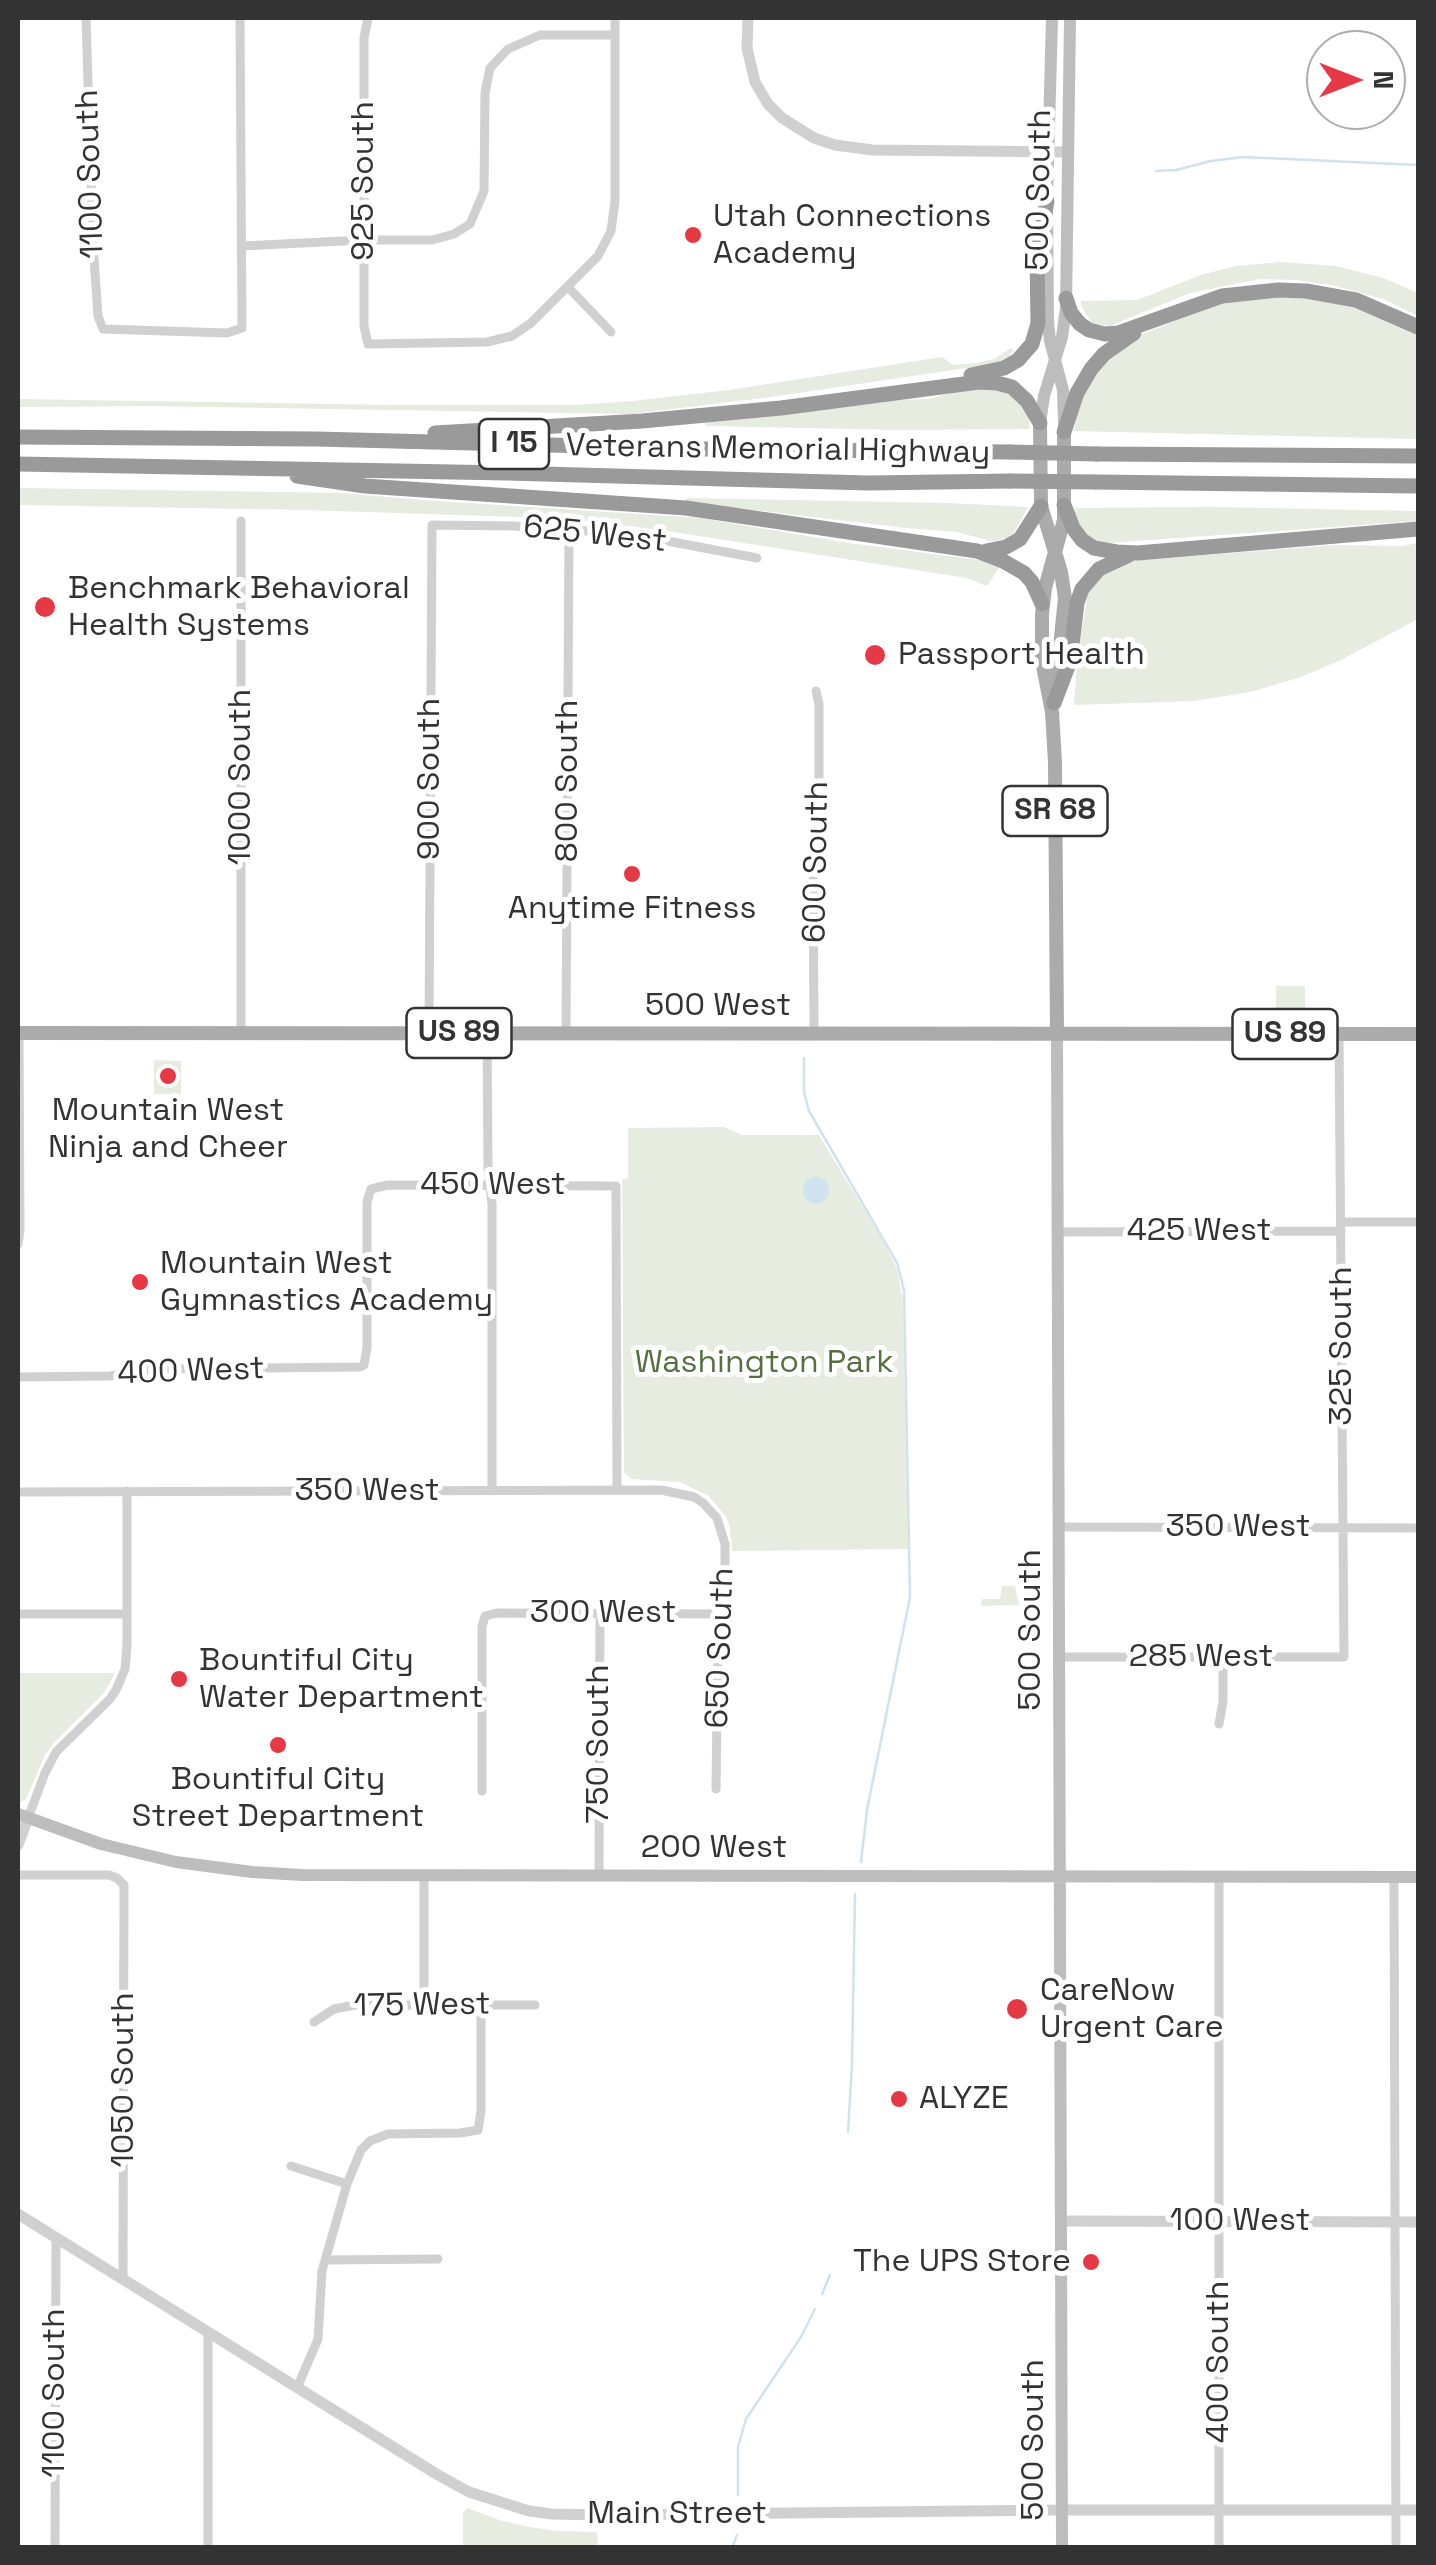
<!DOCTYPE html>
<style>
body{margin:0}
#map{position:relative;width:1436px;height:2565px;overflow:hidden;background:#fff;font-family:"Space Grotesk",sans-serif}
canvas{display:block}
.frame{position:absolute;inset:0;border:20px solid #333;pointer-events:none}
.north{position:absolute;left:1306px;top:30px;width:100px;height:100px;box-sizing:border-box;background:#fff;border:2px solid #adadad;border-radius:50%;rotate:90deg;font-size:28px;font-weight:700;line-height:40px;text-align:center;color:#333}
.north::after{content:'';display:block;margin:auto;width:35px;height:45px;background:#e63946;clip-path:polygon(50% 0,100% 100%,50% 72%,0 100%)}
</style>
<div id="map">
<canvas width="1436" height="2565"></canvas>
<div class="frame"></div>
<div class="north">N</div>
</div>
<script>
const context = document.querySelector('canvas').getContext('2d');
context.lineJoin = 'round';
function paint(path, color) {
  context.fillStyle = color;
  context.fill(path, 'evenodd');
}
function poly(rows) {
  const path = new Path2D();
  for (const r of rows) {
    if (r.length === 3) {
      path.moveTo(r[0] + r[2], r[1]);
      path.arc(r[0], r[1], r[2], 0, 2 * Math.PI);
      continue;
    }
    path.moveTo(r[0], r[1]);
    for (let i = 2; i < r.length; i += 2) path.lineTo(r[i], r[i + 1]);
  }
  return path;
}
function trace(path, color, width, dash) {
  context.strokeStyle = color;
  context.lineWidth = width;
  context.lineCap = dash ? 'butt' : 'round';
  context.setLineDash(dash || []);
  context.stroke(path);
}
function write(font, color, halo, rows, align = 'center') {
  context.font = font + ' "Space Grotesk",sans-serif';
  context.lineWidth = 10;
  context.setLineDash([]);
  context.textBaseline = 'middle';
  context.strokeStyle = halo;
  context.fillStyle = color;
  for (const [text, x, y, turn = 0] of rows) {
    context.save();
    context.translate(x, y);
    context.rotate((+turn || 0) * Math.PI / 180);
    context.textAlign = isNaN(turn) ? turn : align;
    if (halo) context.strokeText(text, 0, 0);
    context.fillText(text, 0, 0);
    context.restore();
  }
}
const green = poly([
 [1281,262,1336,266,1383,278,1418,293,1418,316,1383,299,1336,286,1296,280,1260,279,1190,293,1110,326,1092,323,1081,306,1081,301,1137,300,1201,275,1236,266],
 [1276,294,1360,305,1418,330,1418,439,1074,431,1077,412,1096,368,1131,339,1224,301],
 [1011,348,1014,351,1007,357,998,362,980,366,771,397,631,414,151,406,18,407,18,399,396,405,575,405,633,401,729,390,942,357,953,365,977,363,994,359],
 [996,386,1018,399,1029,418,1030,429,900,430,706,426,704,423,893,400,929,399,971,387],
 [18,488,343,493,422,500,701,518,849,543,1002,563,987,586,967,578,661,530,597,522,546,518,306,510,18,505],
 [686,498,949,503,1028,507,1013,534,1007,538,994,542,957,532,906,528,686,502],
 [1075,508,1211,507,1418,511,1418,521,1108,543,1099,542,1085,533,1074,515],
 [1418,543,1418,619,1341,660,1298,678,1250,692,1194,701,1074,705,1078,651,1088,593,1093,580,1129,561,1335,545,1402,546],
 [1276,986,1305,986,1305,1013,1276,1012],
 [154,1060,181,1061,181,1094,154,1094],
 [724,1127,742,1135,819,1135,886,1246,897,1269,903,1301,908,1549,732,1551,730,1528,726,1517,709,1496,680,1482,631,1479,624,1472,622,1180,628,1178,628,1128],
 [1002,1586,1015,1586,1019,1605,981,1606,982,1599,1000,1599],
 [18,1673,115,1673,104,1693,54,1743,45,1755,26,1799,20,1802,18,1801],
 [467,2508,502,2521,530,2527,557,2531,597,2532,598,2547,463,2547,463,2513]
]);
const water = poly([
 [816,1190,13]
]);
const stream = poly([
 [1156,171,1176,170,1211,161,1243,157,1418,165],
 [804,1058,804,1092,809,1111,897,1263,904,1290,910,1597,867,1810,861,1862],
 [848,2132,852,2064,855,1894],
 [822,2294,830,2275],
 [738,2495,738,2447,746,2419,801,2337,815,2309],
 [732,2548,737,2535]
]);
const minor = poly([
 [86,18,93,244,98,316,103,329,227,333,242,328,240,18],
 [368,18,364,38,364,326,368,344,487,342,512,336,531,323,598,256,611,231,615,201,615,18],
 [242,246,364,240,432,240,454,234,470,224,484,191,485,93,490,68,508,49,540,35,615,35],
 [568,287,611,332],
 [241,521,241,1033],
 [429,1033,432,525,513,526,601,532,662,540,757,558],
 [487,1033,488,1169,492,1204,492,1491],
 [566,1033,569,529],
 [814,1034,813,835,819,783,819,704,816,691],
 [1341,1222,1418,1222],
 [1057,1232,1341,1231],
 [18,1244,20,1231,19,1033],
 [18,1377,109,1376,162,1369,360,1367,364,1365,367,1348,367,1202,371,1189,388,1185,616,1186,617,1490],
 [18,1492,661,1490,694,1497,703,1503,717,1518,725,1544,725,1595,718,1629,716,1789],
 [1058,1527,1418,1528],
 [18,1614,127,1614],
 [1058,1657,1344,1657,1339,1035],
 [1219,1724,1223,1701,1223,1657],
 [482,1791,482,1627,485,1616,497,1613,721,1614],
 [28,1818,45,1773,56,1752,110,1699,116,1690,125,1669,127,1646,127,1491],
 [18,1875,109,1875,117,1878,124,1885,123,2280],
 [599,1875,600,1613],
 [1219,1877,1219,2548],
 [1394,1877,1396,2548],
 [424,2005,424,1875],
 [314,2022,334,2009,355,2005,535,2005],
 [291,2166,347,2184],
 [325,2260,438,2259],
 [297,2388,318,2339,322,2271,347,2184,361,2150,370,2141,388,2134,460,2133,478,2130,481,2111,481,2005],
 [55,2548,56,2238],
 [208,2548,208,2333]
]);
const tertiary = poly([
 [748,18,747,48,755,82,768,104,782,118,814,138,835,145,873,150,1067,152],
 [18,1845,28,1818],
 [18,2214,438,2475,469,2492,529,2511,552,2514,604,2515,1062,2510,1418,2510],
 [1061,2221,1418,2222]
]);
const secondary = poly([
 [1052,18,1047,201,1048,322,1050,341,1063,390,1064,424],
 [1040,423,1044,396,1062,337,1066,308,1070,18],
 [1057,1034,1062,2548],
 [18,1814,101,1844,176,1862,252,1872,302,1875,1418,1877]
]);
const primary = poly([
 [1040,423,1041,506,1061,572,1065,598,1056,686],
 [18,1033,1418,1034],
 [1057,1034,1055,762,1052,712,1042,661,1042,614,1045,588,1064,520,1064,432]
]);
const motorway = poly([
 [1066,298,1071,313,1080,324,1089,330,1105,334,1118,333,1222,296,1278,290,1306,291,1356,300,1418,327],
 [971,375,1004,368,1018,360,1032,344,1038,323,1037,255,1047,201],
 [1064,432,1077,393,1091,369,1104,354,1134,333],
 [435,433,642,421,781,408,979,382,997,383,1012,387,1027,401,1040,423],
 [18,437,316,439,706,449,1010,452],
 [1097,454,1418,456],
 [18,464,507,473,868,483,1010,481],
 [297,476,365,486,686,508,977,551,1003,561,1024,573,1032,582,1042,604],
 [1095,482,1418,486],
 [1064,505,1073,528,1082,540,1094,548,1117,552,1138,553,1418,529],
 [986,551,1006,547,1020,539,1041,506],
 [1054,703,1070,661,1077,603,1082,589,1099,569,1129,555]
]);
const motorwayBridge = poly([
 [1010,452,1097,454],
 [1010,481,1095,482]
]);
const markers = [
 [693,235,10,"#e63946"],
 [45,607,12,"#e63946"],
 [875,655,12,"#e63946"],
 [632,874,10,"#e63946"],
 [168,1076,10,"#e63946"],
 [140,1282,10,"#e63946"],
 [179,1679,10,"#e63946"],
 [278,1745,10,"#e63946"],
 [1017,2009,12,"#e63946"],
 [899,2099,10,"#e63946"],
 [1091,2262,10,"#e63946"]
];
const shields = [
 [514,444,70],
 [1055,811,105],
 [459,1033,105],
 [1285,1034,105]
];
const shieldNames = [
 ["I 15",514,444],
 ["SR 68",1055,811],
 ["US 89",459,1033],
 ["US 89",1285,1034]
];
const streetNames = [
 ["1100 South",91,174,-92],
 ["925 South",364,181,-90],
 ["500 South",1040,190,-89],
 ["Veterans Memorial Highway",778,450,1],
 ["625 West",595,535,6],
 ["1000 South",241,777,-90],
 ["900 South",430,779,-90],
 ["800 South",568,781,-90],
 ["600 South",817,862,-89],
 ["500 West",718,1006],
 ["450 West",493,1185],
 ["425 West",1199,1231],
 ["325 South",1342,1346,-90],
 ["400 West",191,1372,-2],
 ["350 West",367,1491],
 ["350 West",1238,1527],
 ["300 West",603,1613],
 ["500 South",1031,1630,-90],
 ["650 South",721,1648,-88],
 ["285 West",1201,1657],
 ["750 South",599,1744,-90],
 ["200 West",714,1848],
 ["175 West",422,2006,-1],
 ["1050 South",124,2080,-90],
 ["100 West",1240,2221],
 ["400 South",1219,2362,-90],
 ["1100 South",55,2393,-90],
 ["500 South",1034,2440,-90],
 ["Main Street",677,2514]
];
const poiNames = [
 ["Utah Connections",713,217],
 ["Academy",713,254],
 ["Benchmark Behavioral",68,589],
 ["Health Systems",68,626],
 ["Passport Health",898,655],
 ["Anytime Fitness",632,909,"center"],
 ["Mountain West",168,1111,"center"],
 ["Ninja and Cheer",168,1148,"center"],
 ["Mountain West",160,1264],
 ["Gymnastics Academy",160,1301],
 ["Bountiful City",199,1661],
 ["Water Department",199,1698],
 ["Bountiful City",278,1780,"center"],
 ["Street Department",278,1817,"center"],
 ["CareNow",1040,1991],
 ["Urgent Care",1040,2028],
 ["ALYZE",919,2099],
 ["The UPS Store",1071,2262,"right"]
];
const parkNames = [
 ["Washington Park",764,1363]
];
paint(green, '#e6ecdf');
paint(water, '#cfe2ee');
trace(stream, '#cfe2ee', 2.5);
trace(minor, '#d0d0d0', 9);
trace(tertiary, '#d0d0d0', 11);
trace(secondary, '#bdbdbd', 12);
trace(primary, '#ababab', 14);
trace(motorway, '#9a9a9a', 15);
trace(motorwayBridge, '#9a9a9a', 15);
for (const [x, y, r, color] of markers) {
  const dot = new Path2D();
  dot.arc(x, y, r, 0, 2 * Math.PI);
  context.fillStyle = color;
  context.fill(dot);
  trace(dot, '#fff', 4);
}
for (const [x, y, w] of shields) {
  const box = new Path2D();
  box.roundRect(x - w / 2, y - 25, w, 50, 8);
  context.fillStyle = '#fff';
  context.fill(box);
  trace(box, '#333', 2.5);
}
write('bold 30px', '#333', null, shieldNames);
write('32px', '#333', '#fff', streetNames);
write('32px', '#333', '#fff', poiNames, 'left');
write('32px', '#56703f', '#fff', parkNames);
</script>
